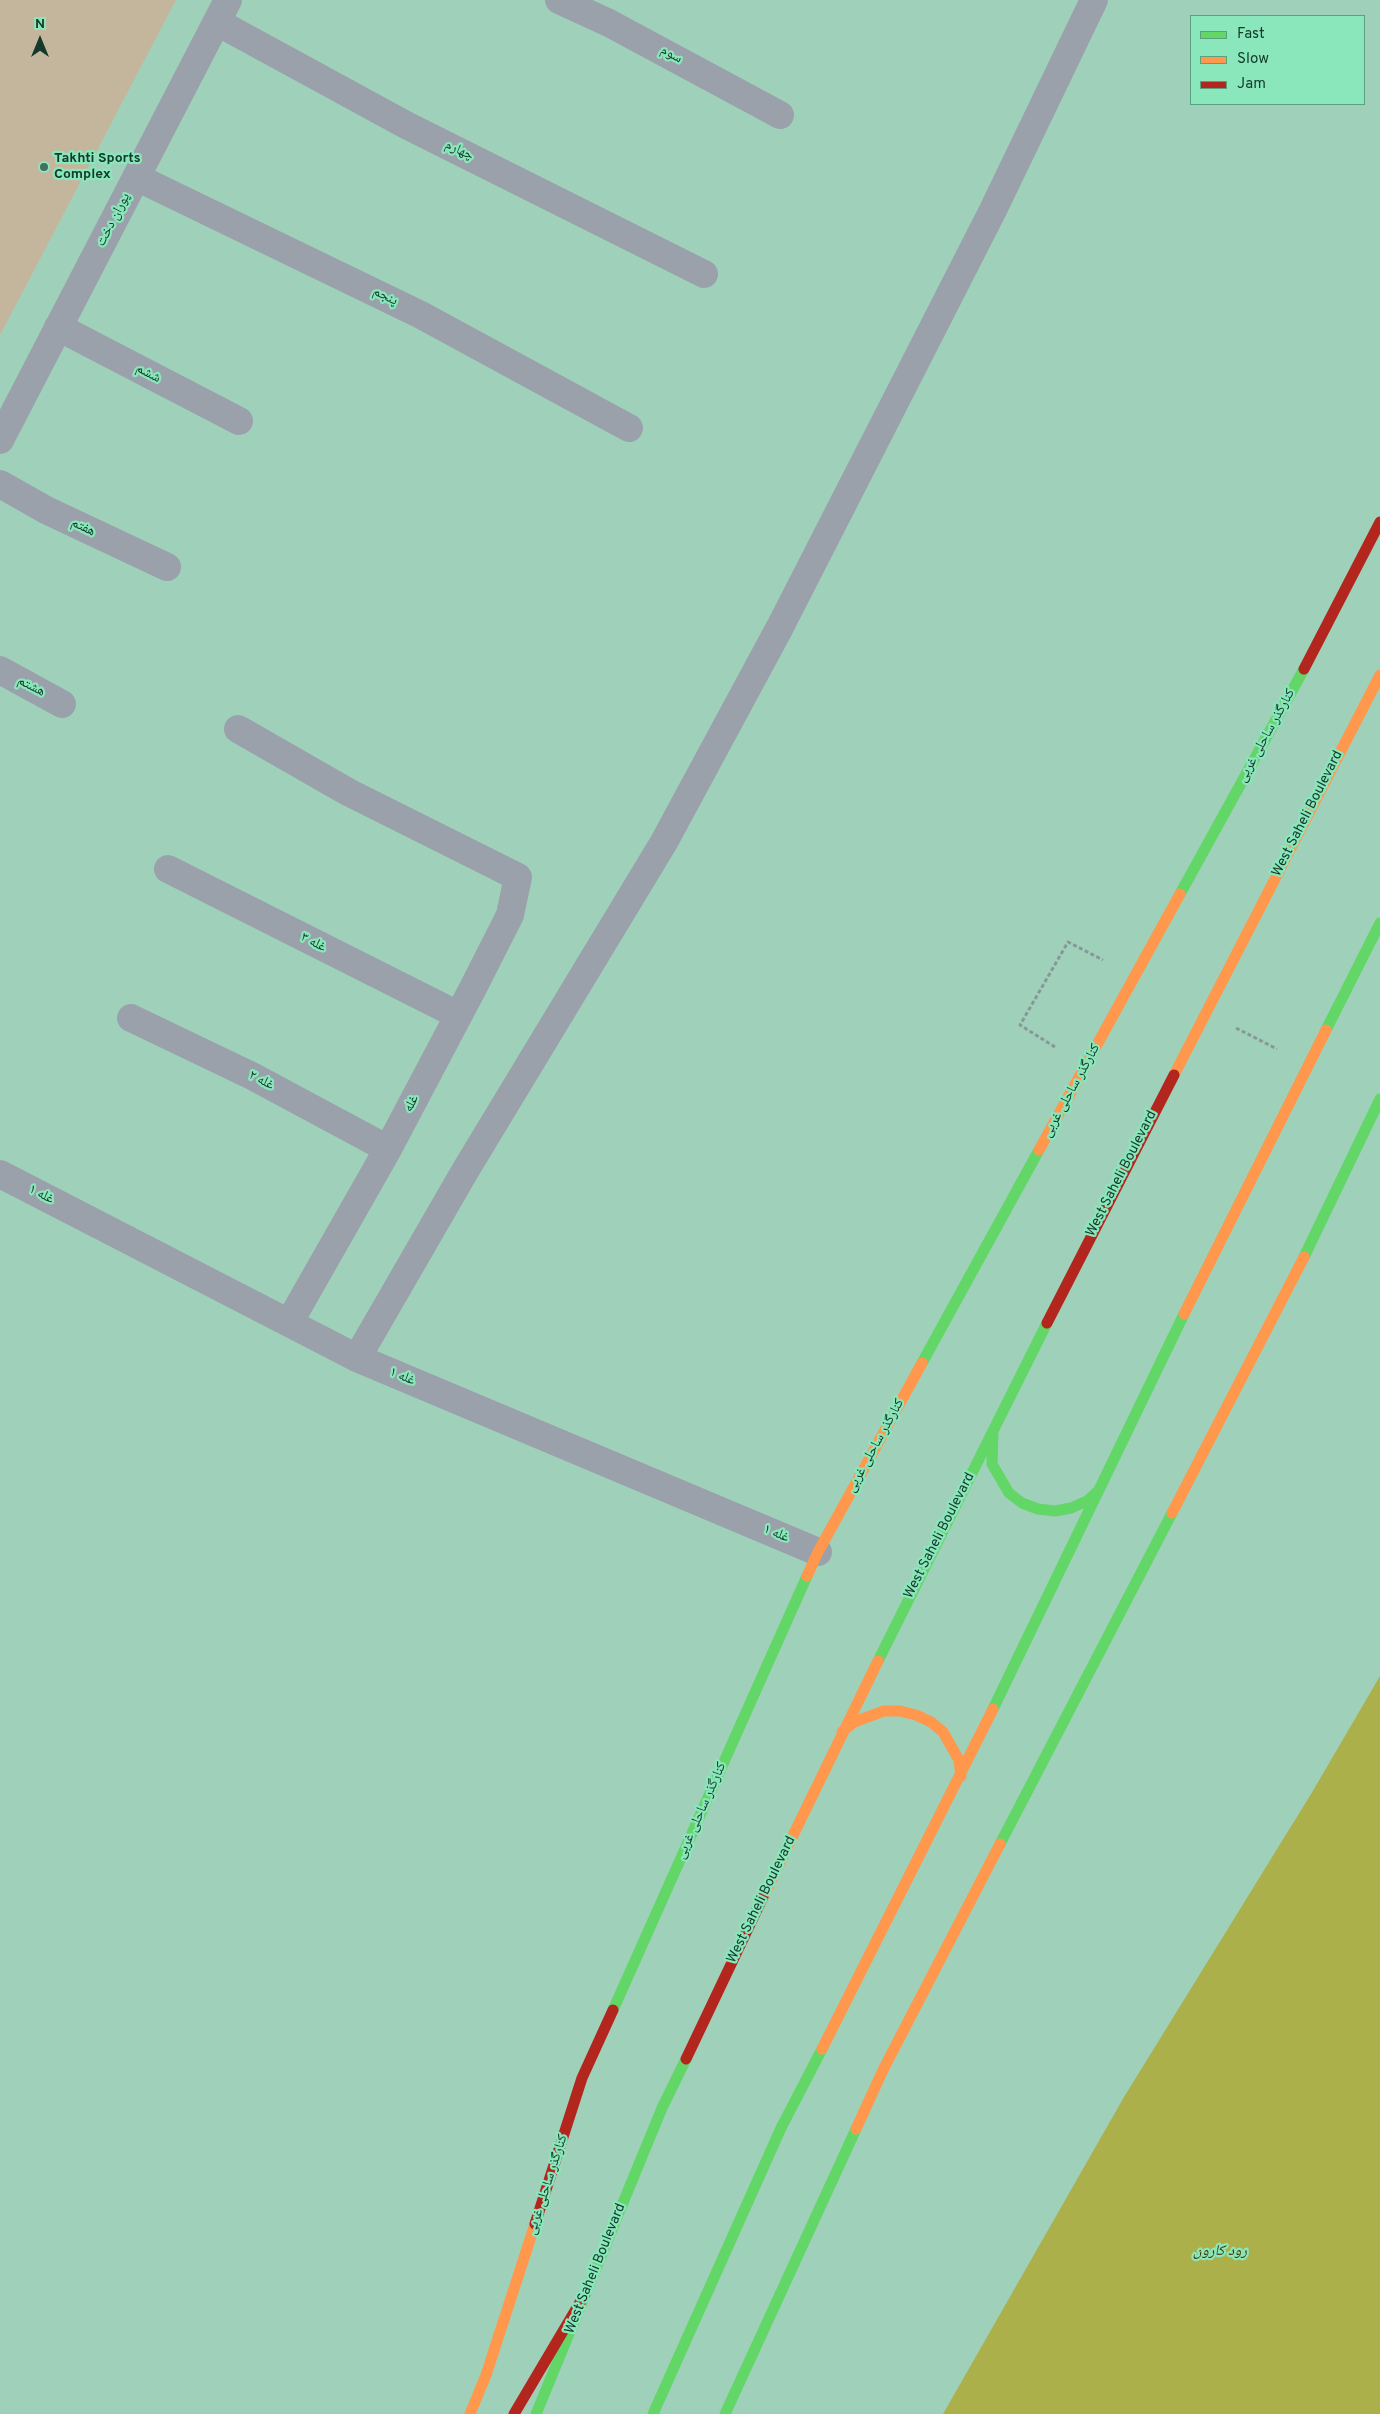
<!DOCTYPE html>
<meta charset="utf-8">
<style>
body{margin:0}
#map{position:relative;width:1380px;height:2414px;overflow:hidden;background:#9fd1ba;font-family:Overpass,sans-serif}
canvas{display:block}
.legend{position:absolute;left:1190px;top:15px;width:175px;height:90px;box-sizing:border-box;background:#8ae6bb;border:1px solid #5aa181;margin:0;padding:6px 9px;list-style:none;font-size:15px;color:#133a2a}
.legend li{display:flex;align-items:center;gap:10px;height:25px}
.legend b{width:25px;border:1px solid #5aa181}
.north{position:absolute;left:15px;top:15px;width:50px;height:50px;-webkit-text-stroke:4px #8ae6bb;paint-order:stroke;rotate:0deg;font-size:14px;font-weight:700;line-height:20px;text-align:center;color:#133a2a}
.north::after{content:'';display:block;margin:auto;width:18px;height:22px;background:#133a2a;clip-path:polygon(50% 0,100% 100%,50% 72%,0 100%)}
</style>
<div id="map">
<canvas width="1380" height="2414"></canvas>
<ul class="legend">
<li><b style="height:6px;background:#63d668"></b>Fast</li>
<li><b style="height:6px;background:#ff974d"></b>Slow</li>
<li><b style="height:6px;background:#b3261e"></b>Jam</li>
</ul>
<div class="north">N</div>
</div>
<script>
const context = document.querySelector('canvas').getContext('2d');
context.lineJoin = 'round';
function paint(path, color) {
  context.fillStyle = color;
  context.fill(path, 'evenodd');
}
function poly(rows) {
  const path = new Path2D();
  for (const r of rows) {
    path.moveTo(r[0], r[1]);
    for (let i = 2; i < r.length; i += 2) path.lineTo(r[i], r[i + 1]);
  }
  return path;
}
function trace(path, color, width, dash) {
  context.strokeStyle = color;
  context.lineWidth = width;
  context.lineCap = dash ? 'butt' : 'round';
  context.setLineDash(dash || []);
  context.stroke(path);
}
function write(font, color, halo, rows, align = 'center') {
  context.font = font + ' Overpass,"Noto Naskh Arabic",sans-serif';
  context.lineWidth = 4.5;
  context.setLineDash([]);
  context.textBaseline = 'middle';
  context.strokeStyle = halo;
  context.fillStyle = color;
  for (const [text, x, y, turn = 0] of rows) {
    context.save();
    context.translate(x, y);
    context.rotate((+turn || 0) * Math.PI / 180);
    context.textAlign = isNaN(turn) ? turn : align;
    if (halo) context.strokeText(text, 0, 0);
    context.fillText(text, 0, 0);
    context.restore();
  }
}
const green = poly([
 [0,0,176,0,0,335]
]);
const water = poly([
 [1380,1676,1380,2414,943,2414,1124,2097,1311,1794]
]);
const path = poly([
 [1236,1028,1277,1049],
 [1055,1047,1020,1025,1068,942,1103,960]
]);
const street = poly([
 [559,0,609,23,780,115],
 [217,22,406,125,704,274],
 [136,177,421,315,629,428],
 [58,327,239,421],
 [0,440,228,0],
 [0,484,46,510,167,567],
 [0,670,62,704],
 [238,729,348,792,518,877,510,915,473,988,388,1149,289,1323],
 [168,869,458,1015],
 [131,1018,252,1076,388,1149],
 [0,1174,357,1358,818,1552],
 [357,1358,465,1171,664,842,780,627,893,406,993,210,1094,0]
]);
const fast = poly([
 [1180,894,1304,669],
 [1326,1030,1380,923],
 [1304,1257,1380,1099],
 [922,1363,1039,1150],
 [993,1432,992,1464,1009,1493,1022,1503,1038,1509,1055,1511,1071,1508,1087,1501,1099,1490],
 [878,1661,1047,1323],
 [993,1709,1184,1314],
 [1000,1844,1172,1513],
 [613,2010,807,1576],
 [536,2414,662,2108,686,2059],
 [653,2414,781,2128,822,2049],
 [725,2414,856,2129]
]);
const slow = poly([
 [1174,1075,1380,675],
 [1039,1150,1180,894],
 [1184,1314,1326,1030],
 [1172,1513,1304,1257],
 [807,1576,818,1552,922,1363],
 [842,1732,854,1722,884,1711,900,1711,916,1715,931,1722,943,1732,959,1760,961,1776],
 [763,1897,878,1661],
 [822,2049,993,1709],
 [856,2129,883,2070,1000,1844],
 [470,2414,486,2375,535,2224]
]);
const jam = poly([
 [1304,669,1380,522],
 [1047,1323,1174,1075],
 [686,2059,763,1897],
 [535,2224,582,2078,613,2010],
 [514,2414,585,2294]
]);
const markers = [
 [44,167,5,"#446f5c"]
];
const streetNames = [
 ["سوم",671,55,28],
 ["چهارم",459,151,25],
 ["پوران دخت",114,220,-63],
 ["پنجم",385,297,26],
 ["ششم",148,374,27],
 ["هفتم",83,528,26],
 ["هشتم",31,687,28],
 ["کنارگذر ساحلی غربی",1267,736,-61],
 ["West Saheli Boulevard",1308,814,-63],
 ["غله ۳",313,943,27],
 ["غله ۲",261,1081,27],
 ["کنارگذر ساحلی غربی",1072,1091,-61],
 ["غله",412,1104,-62],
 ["West Saheli Boulevard",1122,1174,-63],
 ["غله ۱",41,1195,27],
 ["غله ۱",402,1377,23],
 ["کنارگذر ساحلی غربی",876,1446,-61],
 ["غله ۱",776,1534,23],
 ["West Saheli Boulevard",940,1536,-63],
 ["کنارگذر ساحلی غربی",702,1811,-66],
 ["West Saheli Boulevard",762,1900,-64],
 ["کنارگذر ساحلی غربی",548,2185,-72],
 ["West Saheli Boulevard",596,2269,-68]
];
const poiNames = [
 ["Takhti Sports",54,159],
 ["Complex",54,175]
];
const waterNames = [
 ["رود کارون",1220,2252]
];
paint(green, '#c4b69c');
paint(water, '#acb04b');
trace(path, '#889899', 3, [4, 2.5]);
trace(street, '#9aa1ab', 28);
trace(fast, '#63d668', 11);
trace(slow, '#ff974d', 11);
trace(jam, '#b3261e', 11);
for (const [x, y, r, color] of markers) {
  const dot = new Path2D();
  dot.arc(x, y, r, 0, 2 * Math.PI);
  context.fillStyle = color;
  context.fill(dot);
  trace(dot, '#8ae6bb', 2);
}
write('14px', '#133a2a', '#8ae6bb', streetNames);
write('bold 14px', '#133a2a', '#8ae6bb', poiNames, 'left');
write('italic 15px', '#413b06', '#8ae6bb', waterNames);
</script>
